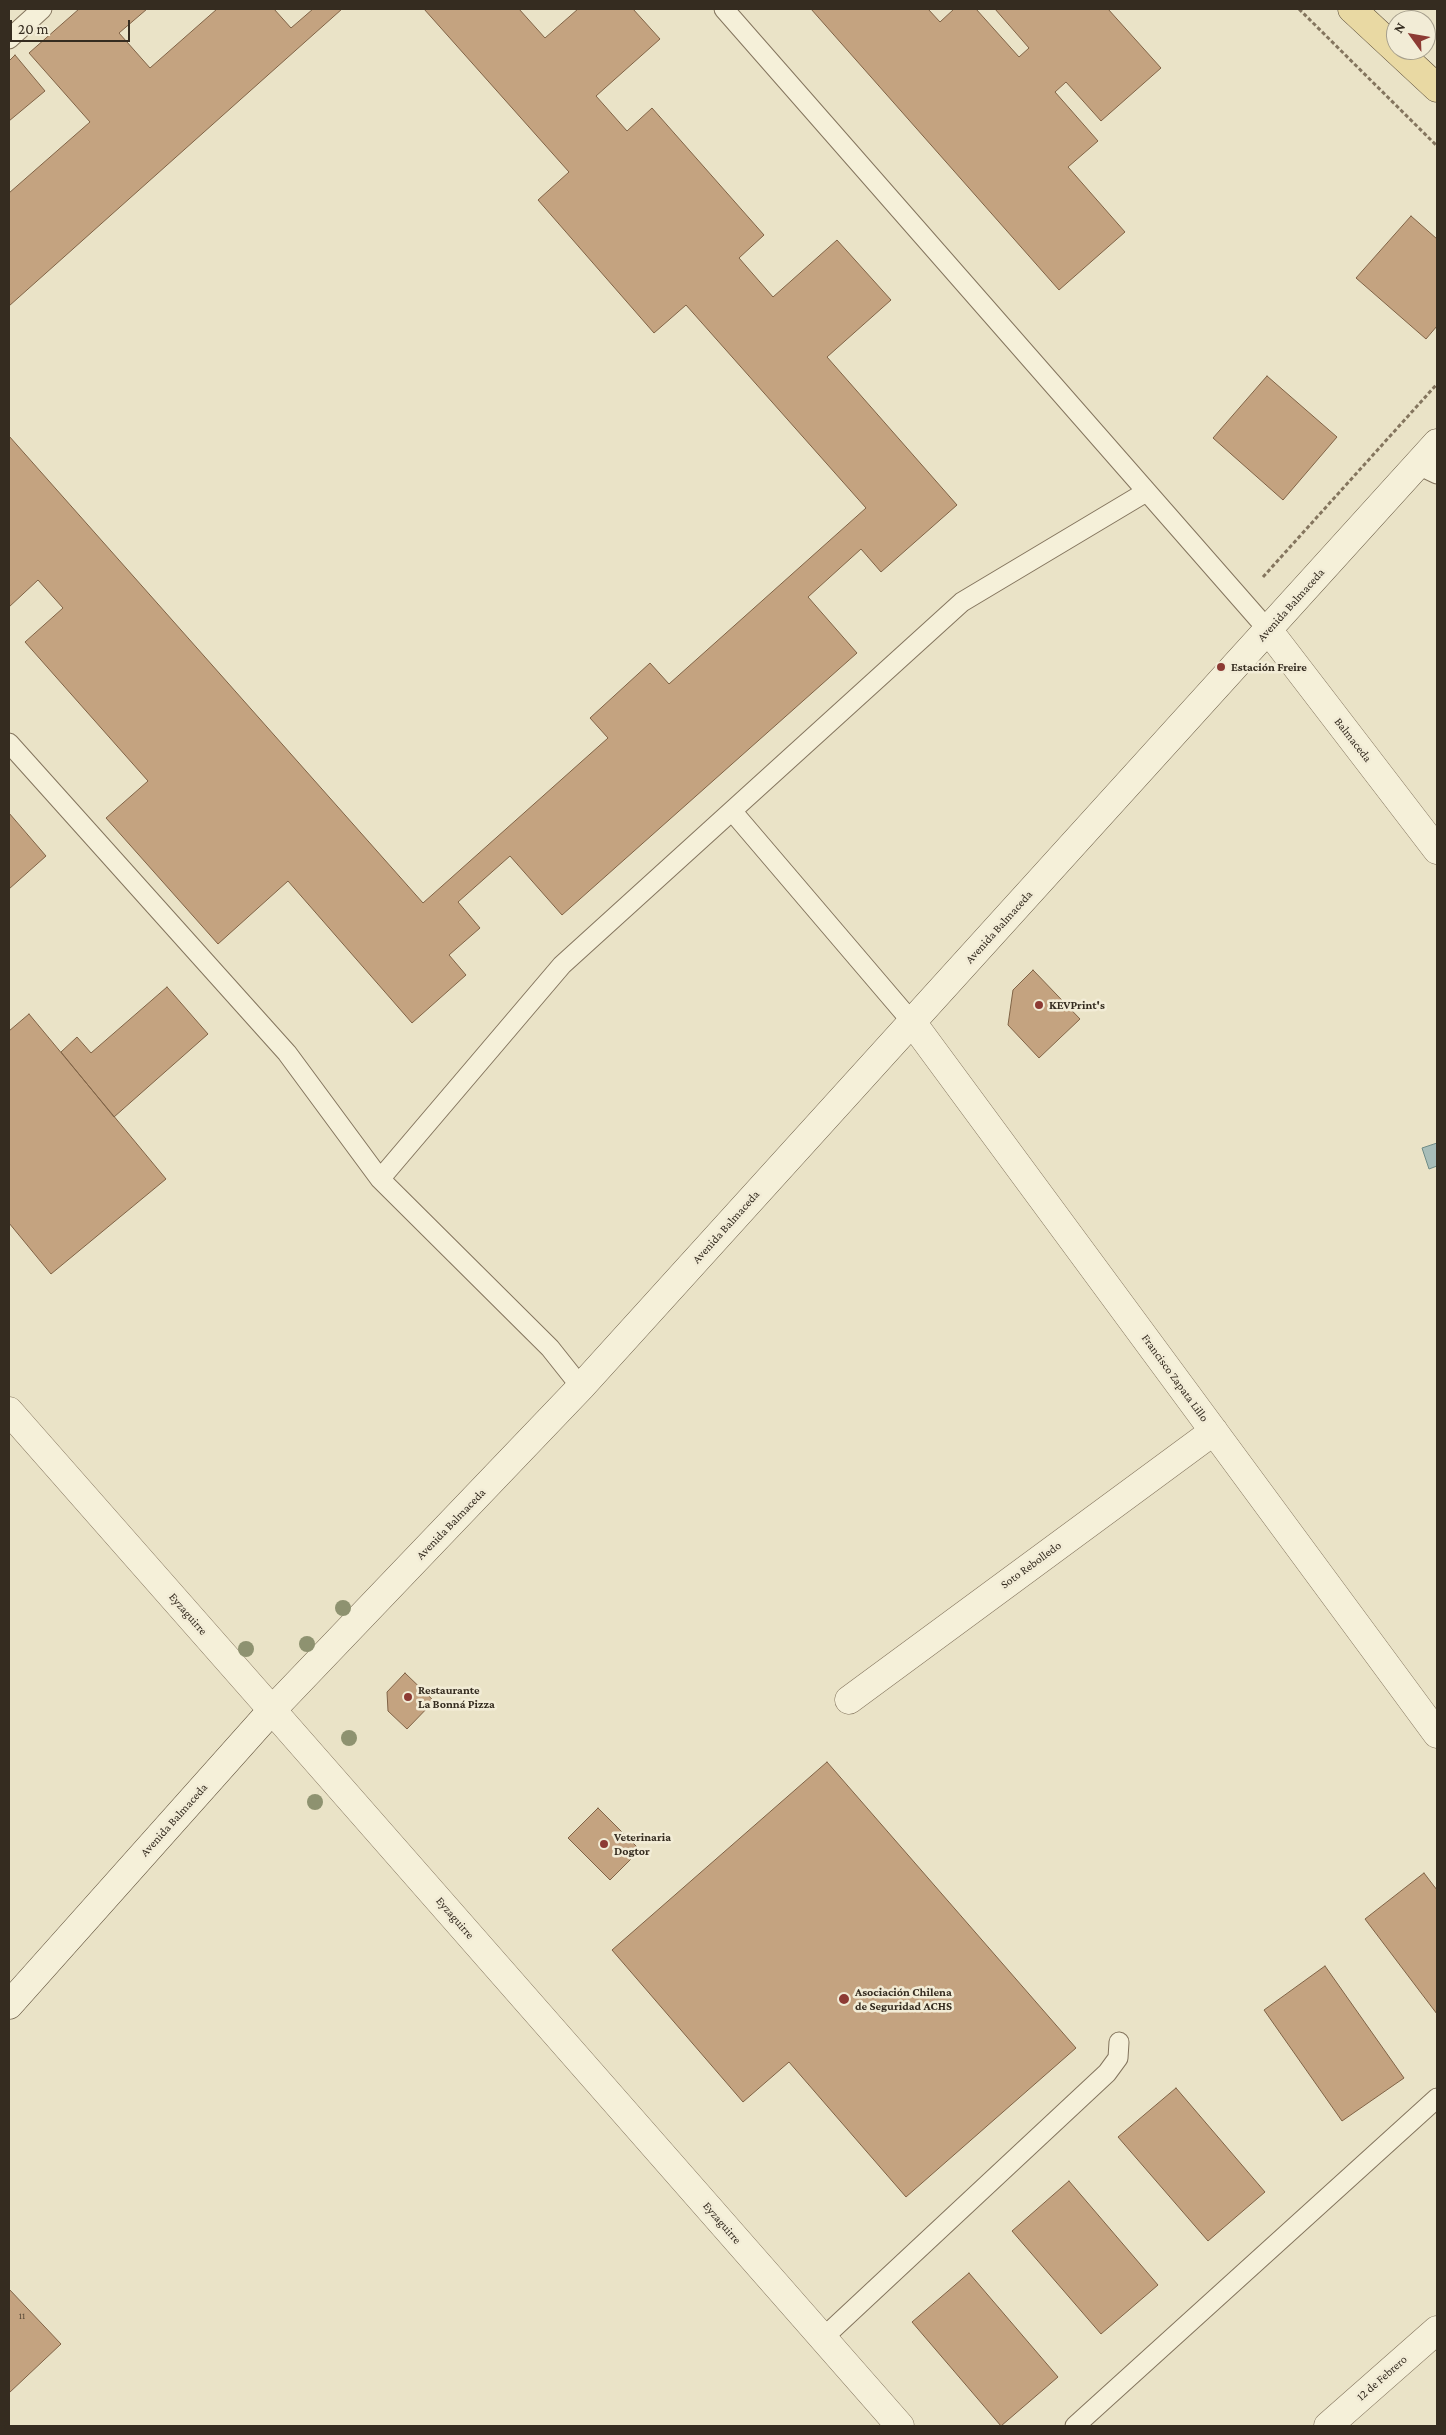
<!DOCTYPE html>
<meta charset="utf-8">
<style>
body{margin:0}
#map{position:relative;width:1446px;height:2435px;overflow:hidden;background:#eae3c7;font-family:"Crimson Pro",serif}
canvas{display:block}
.frame{position:absolute;inset:0;border:10px solid #352c20;pointer-events:none}
.north{position:absolute;left:1386px;top:10px;width:50px;height:50px;box-sizing:border-box;background:#f2ecd6;border:1px solid #a69f8d;border-radius:50%;rotate:302deg;font-size:14px;font-weight:700;line-height:20px;text-align:center;color:#352c20}
.north::after{content:'';display:block;margin:auto;width:18px;height:22px;background:#8d3b34;clip-path:polygon(50% 0,100% 100%,50% 72%,0 100%)}
.scale{position:absolute;left:10px;top:20px;width:120px;height:22px;box-sizing:border-box;border:2px solid #352c20;border-top:0;padding-left:6px;font-size:15px;line-height:18px;white-space:nowrap;color:#352c20;-webkit-text-stroke:4px #f2ecd6;paint-order:stroke}
</style>
<div id="map">
<canvas width="1446" height="2435"></canvas>
<div class="frame"></div>
<div class="north">N</div>
<div class="scale">20 m</div>
</div>
<script>
const context = document.querySelector('canvas').getContext('2d');
context.lineJoin = 'round';
function paint(path, color) {
  context.fillStyle = color;
  context.fill(path, 'evenodd');
}
function poly(rows) {
  const path = new Path2D();
  for (const r of rows) {
    path.moveTo(r[0], r[1]);
    for (let i = 2; i < r.length; i += 2) path.lineTo(r[i], r[i + 1]);
  }
  return path;
}
function trace(path, color, width, dash) {
  context.strokeStyle = color;
  context.lineWidth = width;
  context.lineCap = dash ? 'butt' : 'round';
  context.setLineDash(dash || []);
  context.stroke(path);
}
function write(font, color, halo, rows, align = 'center') {
  context.font = font + ' "Crimson Pro",serif';
  context.lineWidth = 5;
  context.setLineDash([]);
  context.textBaseline = 'middle';
  context.strokeStyle = halo;
  context.fillStyle = color;
  for (const [text, x, y, turn = 0] of rows) {
    context.save();
    context.translate(x, y);
    context.rotate((+turn || 0) * Math.PI / 180);
    context.textAlign = isNaN(turn) ? turn : align;
    if (halo) context.strokeText(text, 0, 0);
    context.fillText(text, 0, 0);
    context.restore();
  }
}
const water = poly([
 [1437,1143,1437,1166,1429,1169,1422,1148,1437,1143]
]);
const building = poly([
 [79,9,147,9,119,33,150,68,217,9,274,9,291,28,313,9,342,9,9,306,9,193,90,122,29,53,79,9],
 [424,9,519,9,545,38,578,9,633,9,660,39,596,96,627,131,652,108,764,235,739,258,773,297,837,240,891,300,827,357,957,505,881,572,861,549,808,597,857,653,562,915,510,856,458,902,480,928,449,955,466,975,412,1023,288,881,218,944,106,818,148,781,25,642,63,608,38,580,9,607,9,436,423,903,608,738,590,718,650,663,669,684,866,508,686,305,654,333,538,200,569,172,424,9],
 [811,9,928,9,940,22,954,9,976,9,1019,57,1029,48,995,9,1108,9,1161,68,1101,121,1066,82,1055,92,1098,141,1068,167,1125,232,1059,290,811,9],
 [15,55,45,91,9,121,9,61,15,55],
 [1411,216,1437,239,1437,326,1426,339,1356,278,1411,216],
 [1267,376,1337,437,1283,500,1213,438,1267,376],
 [9,813,46,856,9,889,9,813],
 [1033,970,1080,1019,1039,1058,1008,1025,1013,990,1033,970],
 [167,987,208,1034,114,1117,61,1052,77,1037,91,1053,167,987],
 [29,1014,166,1179,51,1274,9,1223,9,1031,29,1014],
 [405,1673,434,1701,407,1729,388,1711,387,1692,405,1673],
 [827,1762,1076,2048,906,2197,789,2062,743,2102,612,1950,827,1762],
 [598,1808,640,1850,610,1880,568,1838,598,1808],
 [1424,1873,1437,1890,1437,2014,1365,1919,1424,1873],
 [1325,1966,1404,2078,1342,2121,1264,2010,1325,1966],
 [1176,2088,1265,2192,1208,2241,1118,2137,1176,2088],
 [1069,2181,1158,2285,1101,2334,1012,2231,1069,2181],
 [969,2273,1058,2377,1001,2426,912,2322,969,2273],
 [9,2289,61,2344,9,2393,9,2289]
]);
const path = poly([
 [1299,9,1437,146],
 [1263,577,1437,384]
]);
const service = poly([
 [724,9,1269,631],
 [9,39,42,9],
 [1418,465,1437,474],
 [9,743,287,1053,380,1179,550,1348,581,1387],
 [732,811,912,1022],
 [380,1179,562,965,962,602,1146,492],
 [823,2338,1107,2073,1118,2058,1119,2042],
 [1075,2426,1437,2098]
]);
const minor = poly([
 [1269,631,1437,850],
 [912,1022,1437,1734],
 [9,1411,272,1710],
 [849,1700,1214,1431],
 [1328,2426,1437,2330]
]);
const tertiary = poly([
 [272,1710,900,2426]
]);
const secondary = poly([
 [9,2005,272,1710,581,1387,1437,443]
]);
const primary = poly([
 [1352,9,1437,88]
]);
const trees = [
 [343,1608],
 [307,1644],
 [246,1649],
 [349,1738],
 [315,1802]
];
const markers = [
 [1221,667,5,"#8d3b34"],
 [1039,1005,5,"#8d3b34"],
 [408,1697,5,"#8d3b34"],
 [604,1844,5,"#8d3b34"],
 [844,1999,6,"#8d3b34"]
];
const numberNames = [
 ["11",22,2316]
];
const streetNames = [
 ["Avenida Balmaceda",1291,605,-48],
 ["Balmaceda",1353,740,52],
 ["Avenida Balmaceda",999,927,-48],
 ["Avenida Balmaceda",726,1227,-48],
 ["Francisco Zapata Lillo",1175,1378,54],
 ["Avenida Balmaceda",451,1524,-46],
 ["Soto Rebolledo",1031,1565,-36],
 ["Eyzaguirre",188,1614,49],
 ["Avenida Balmaceda",174,1820,-48],
 ["Eyzaguirre",455,1918,49],
 ["Eyzaguirre",722,2223,49],
 ["12 de Febrero",1382,2378,-41]
];
const poiNames = [
 ["Estación Freire",1231,667],
 ["KEVPrint's",1049,1005],
 ["Restaurante",418,1690],
 ["La Bonná Pizza",418,1704],
 ["Veterinaria",614,1837],
 ["Dogtor",614,1851],
 ["Asociación Chilena",855,1992],
 ["de Seguridad ACHS",855,2006]
];
paint(water, '#a8beb9');
trace(water, '#6f8c87', 1);
paint(building, '#c4a380');
trace(building, '#806346', 1);
trace(service, '#84755e', 21);
trace(minor, '#84755e', 29);
trace(tertiary, '#84755e', 29);
trace(secondary, '#665741', 29);
trace(primary, '#524432', 29);
trace(path, '#84755e', 3, [4, 2.5]);
trace(service, '#f5f0d9', 19);
trace(minor, '#f5f0d9', 28);
trace(tertiary, '#f5f0d9', 28);
trace(secondary, '#f5f0d9', 28);
trace(primary, '#e9d9a3', 28);
context.fillStyle = '#8e9270';
for (const [x, y] of trees) {
  context.beginPath();
  context.arc(x, y, 8, 0, 2 * Math.PI);
  context.fill();
}
for (const [x, y, r, color] of markers) {
  const dot = new Path2D();
  dot.arc(x, y, r, 0, 2 * Math.PI);
  context.fillStyle = color;
  context.fill(dot);
  trace(dot, '#f2ecd6', 2);
}
write('10px', '#594a38', null, numberNames);
write('12px', '#352c20', '#f2ecd6', streetNames);
write('bold 12px', '#352c20', '#f2ecd6', poiNames, 'left');
</script>
